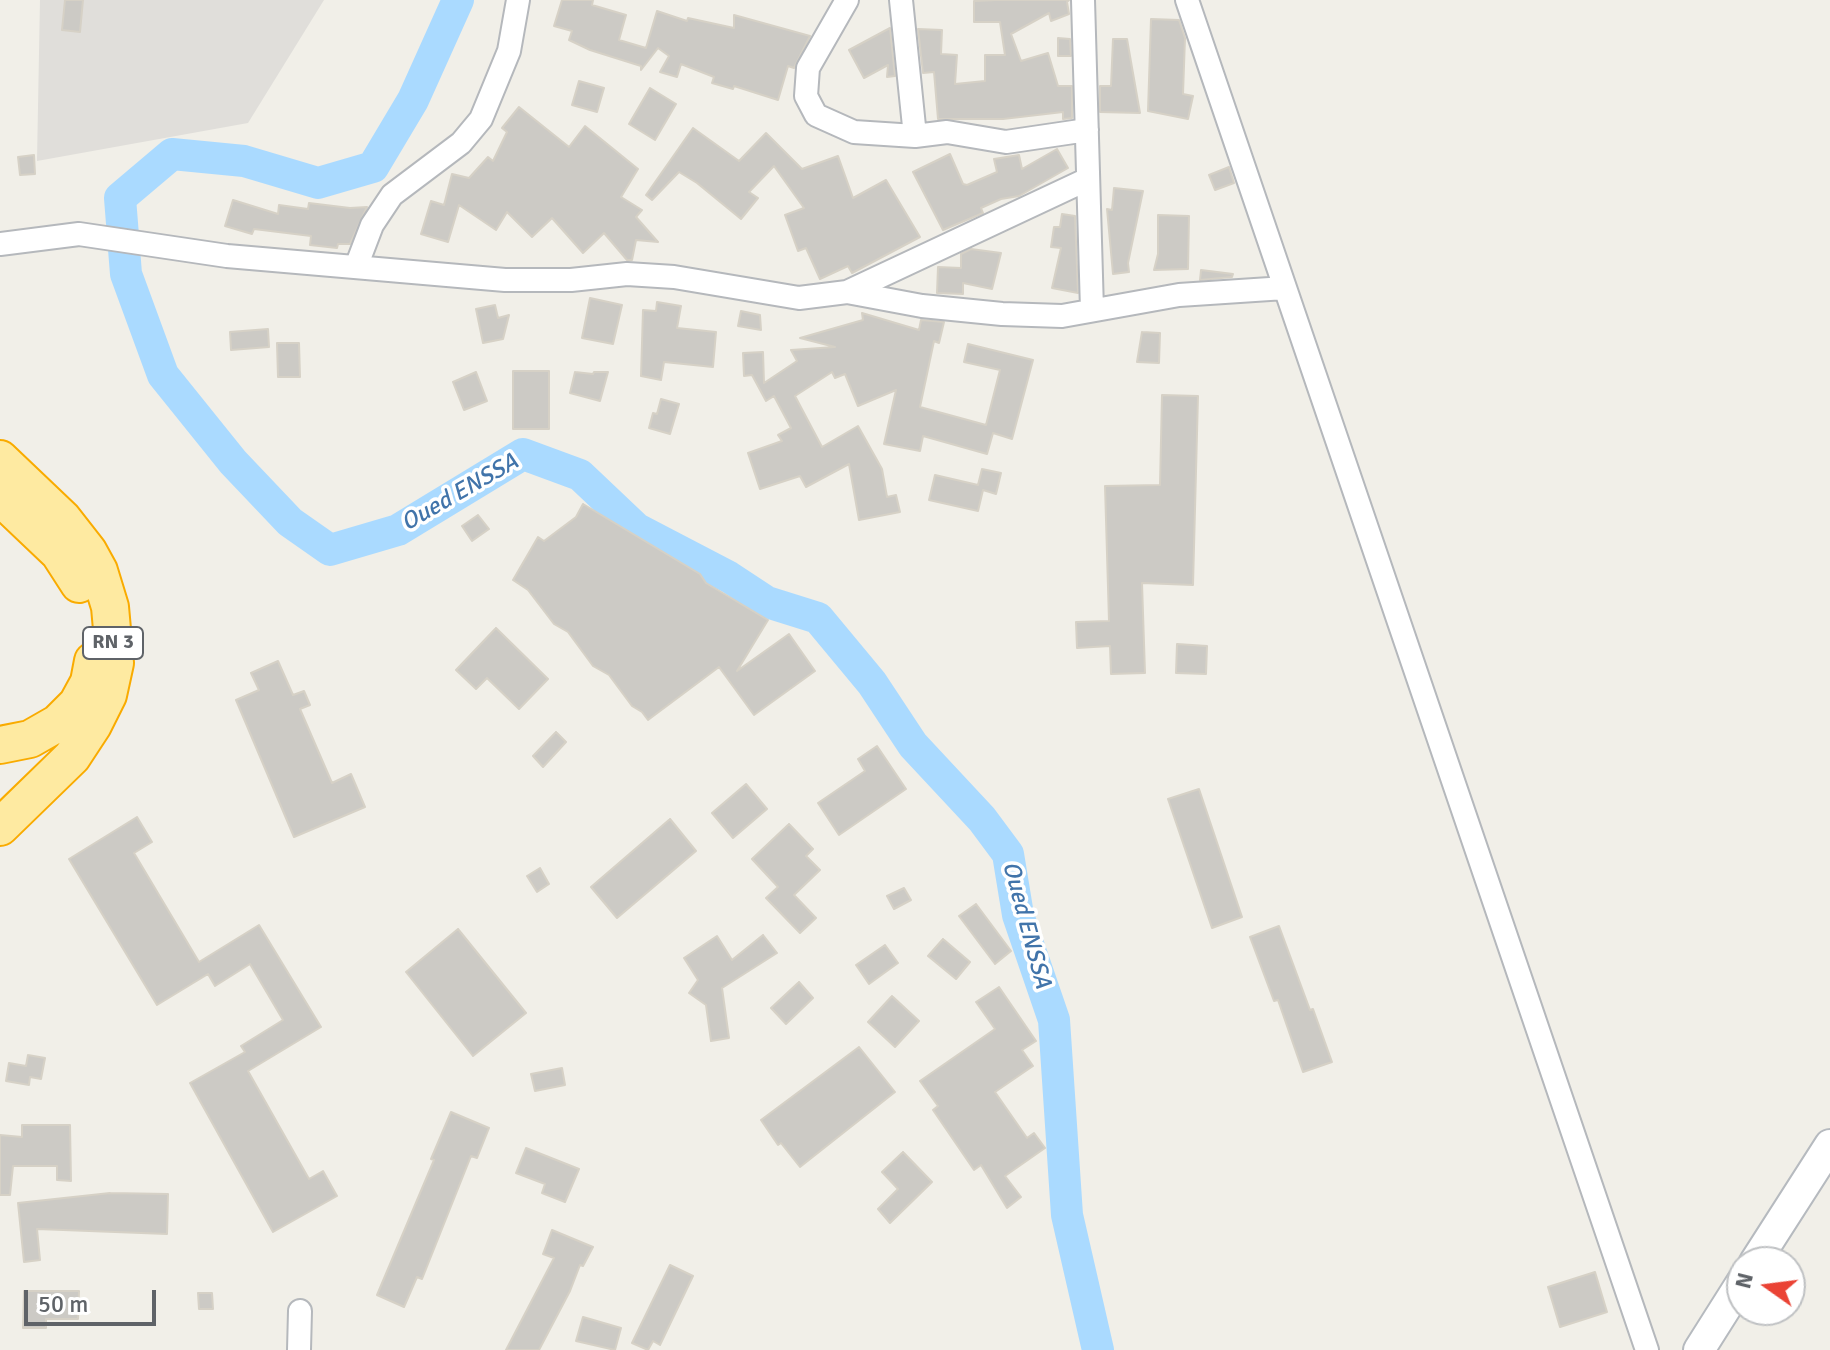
<!DOCTYPE html>
<style>
body{margin:0}
#map{position:relative;width:1830px;height:1350px;overflow:hidden;background:#f1efe8;font-family:Signika,sans-serif}
canvas{display:block}
.north{position:absolute;left:1726px;top:1246px;width:80px;height:80px;box-sizing:border-box;background:#fff;border:2px solid #bfc1c3;border-radius:50%;rotate:284deg;font-size:22px;font-weight:700;line-height:32px;text-align:center;color:#5f6368}
.north::after{content:'';display:block;margin:auto;width:28px;height:36px;background:#ea4335;clip-path:polygon(50% 0,100% 100%,50% 72%,0 100%)}
.scale{position:absolute;left:24px;top:1290px;width:132px;height:36px;box-sizing:border-box;border:4px solid #5f6368;border-top:0;padding-left:10px;font-size:24px;line-height:28px;white-space:nowrap;color:#5f6368;-webkit-text-stroke:6px #fff;paint-order:stroke}
</style>
<div id="map">
<canvas width="1830" height="1350"></canvas>
<div class="north">N</div>
<div class="scale">50 m</div>
</div>
<script>
const context = document.querySelector('canvas').getContext('2d');
context.lineJoin = 'round';
function paint(path, color) {
  context.fillStyle = color;
  context.fill(path, 'evenodd');
}
function poly(rows) {
  const path = new Path2D();
  for (const r of rows) {
    path.moveTo(r[0], r[1]);
    for (let i = 2; i < r.length; i += 2) path.lineTo(r[i], r[i + 1]);
  }
  return path;
}
function trace(path, color, width, dash) {
  context.strokeStyle = color;
  context.lineWidth = width;
  context.lineCap = dash ? 'butt' : 'round';
  context.setLineDash(dash || []);
  context.stroke(path);
}
function write(font, color, halo, rows, align = 'center') {
  context.font = font + ' Signika,sans-serif';
  context.lineWidth = 7;
  context.setLineDash([]);
  context.textBaseline = 'middle';
  context.strokeStyle = halo;
  context.fillStyle = color;
  for (const [text, x, y, turn = 0] of rows) {
    context.save();
    context.translate(x, y);
    context.rotate((+turn || 0) * Math.PI / 180);
    context.textAlign = isNaN(turn) ? turn : align;
    if (halo) context.strokeText(text, 0, 0);
    context.fillText(text, 0, 0);
    context.restore();
  }
}
const industrial = poly([
 [40,0,324,0,248,123,37,161]
]);
const river = poly([
 [458,0,413,100,373,167,318,183,244,161,172,154,120,198,126,274,163,375,233,462,290,522,330,550,398,530,523,454,580,475,637,529,729,577,767,602,818,618,872,683,913,745,982,819,1008,854,1018,915,1054,1020,1067,1215,1098,1350]
]);
const building = poly([
 [65,0,83,0,80,32,62,30,65,0],
 [562,0,593,0,592,5,626,15,619,40,646,48,657,11,687,21,688,18,734,28,734,15,810,36,794,68,788,66,778,100,734,86,733,89,712,83,714,77,681,64,677,77,660,72,669,56,658,48,641,70,641,66,590,50,569,40,572,31,554,26,562,0],
 [996,0,1069,0,1067,2,1069,14,1051,21,1049,13,1011,34,1021,61,1048,53,1058,86,1072,86,1072,118,1063,119,1063,112,1003,119,938,119,934,72,923,73,918,29,942,30,941,54,957,55,955,84,985,81,985,55,1005,55,1000,22,974,22,974,1,996,0],
 [1151,19,1179,20,1185,38,1183,94,1193,96,1188,119,1148,111,1151,19],
 [890,28,895,76,887,77,888,65,864,78,849,50,890,28],
 [1058,38,1070,39,1071,56,1058,56,1058,38],
 [1113,39,1127,39,1140,113,1100,112,1100,86,1111,86,1113,39],
 [579,81,604,88,597,112,572,105,579,81],
 [650,88,676,104,655,140,629,124,650,88],
 [519,107,569,147,585,126,638,169,621,197,642,210,636,217,658,242,636,240,632,260,627,260,604,233,583,253,552,218,532,237,507,212,496,230,459,205,448,242,421,234,431,201,444,205,452,174,469,178,488,157,493,161,507,132,502,128,519,107],
 [693,128,739,161,766,133,802,169,838,156,853,198,886,180,920,237,852,273,848,266,820,279,806,248,798,251,785,215,804,208,774,166,749,192,758,198,741,219,697,183,679,172,652,200,646,195,693,128],
 [1057,149,1068,168,1019,196,1001,199,981,208,983,213,943,230,913,172,950,154,963,184,967,185,997,172,994,159,1019,155,1022,169,1057,149],
 [34,155,35,174,20,175,18,157,34,155],
 [1229,167,1234,183,1215,190,1209,175,1229,167],
 [1114,188,1143,191,1128,263,1129,272,1113,274,1107,209,1112,210,1114,188],
 [233,200,278,214,279,205,308,209,309,203,350,208,367,207,350,244,338,244,337,248,310,245,311,236,254,229,252,234,225,226,233,200],
 [1062,214,1075,216,1078,293,1052,288,1061,248,1051,247,1054,227,1060,227,1062,214],
 [1158,215,1189,216,1188,269,1154,270,1158,254,1158,215],
 [971,249,1001,253,992,289,963,283,963,294,937,293,938,267,961,268,961,254,971,249],
 [1201,270,1233,274,1232,277,1200,280,1201,270],
 [590,298,622,305,613,344,582,338,590,298],
 [657,302,681,306,677,328,716,332,713,367,664,362,661,380,641,376,643,310,656,311,657,302],
 [495,305,498,318,509,315,503,339,483,343,476,309,495,305],
 [741,311,760,315,761,330,738,326,741,311],
 [862,313,919,330,921,320,944,322,939,343,934,341,920,407,986,425,1000,370,964,362,968,344,1033,360,1012,439,993,433,987,454,923,436,920,451,884,444,896,390,858,406,845,374,835,378,832,372,795,396,822,447,858,426,882,469,887,497,896,495,900,512,859,520,849,464,806,487,800,476,760,489,748,453,782,441,778,435,791,428,774,396,766,401,752,375,744,376,743,353,763,352,764,383,797,361,791,350,835,347,800,338,863,320,862,313],
 [268,329,269,347,231,350,230,332,268,329],
 [1142,332,1160,333,1159,363,1137,362,1142,332],
 [277,343,299,343,300,377,278,377,277,343],
 [513,371,549,371,549,429,513,429,513,371],
 [476,372,487,401,464,410,453,382,476,372],
 [575,372,593,374,594,372,608,372,600,401,570,393,575,372],
 [1162,395,1198,396,1193,585,1142,583,1145,673,1111,674,1110,646,1077,648,1076,622,1109,621,1105,486,1160,485,1162,395],
 [661,399,679,404,670,434,649,428,653,413,657,414,661,399],
 [982,469,1001,473,996,494,983,490,978,511,929,500,935,475,978,485,982,469],
 [583,504,700,574,706,583,768,620,737,671,789,634,815,671,754,715,719,667,648,720,642,712,632,706,609,675,593,666,568,632,554,624,528,590,513,580,538,537,544,541,576,517,583,504],
 [478,515,489,529,472,541,462,526,478,515],
 [496,628,548,679,519,709,487,678,476,689,456,670,496,628],
 [1177,644,1207,646,1206,674,1176,673,1177,644],
 [278,661,293,695,304,691,310,705,300,709,332,783,351,774,365,807,294,837,236,700,259,690,251,673,278,661],
 [556,732,566,742,543,767,533,756,556,732],
 [877,746,906,789,839,835,818,803,865,771,858,759,877,746],
 [746,784,767,809,733,838,712,813,746,784],
 [1199,789,1242,917,1212,928,1168,799,1199,789],
 [137,817,152,842,134,853,199,962,259,925,321,1027,248,1071,309,1179,323,1171,337,1196,273,1232,190,1083,245,1052,241,1046,283,1020,250,964,215,986,208,974,157,1005,69,859,137,817],
 [670,819,696,851,617,918,591,887,670,819],
 [789,824,813,849,806,856,820,870,794,895,816,918,800,933,766,898,778,887,752,859,789,824],
 [540,868,549,884,537,892,527,876,540,868],
 [904,888,911,900,894,909,887,896,904,888],
 [976,904,1011,951,995,964,959,916,976,904],
 [1279,926,1310,1010,1313,1009,1332,1062,1303,1072,1278,1000,1274,1001,1250,937,1279,926],
 [458,929,526,1013,473,1056,406,972,458,929],
 [763,935,777,953,722,988,729,1038,711,1041,706,1005,689,993,698,980,684,958,717,936,732,960,763,935],
 [943,939,970,962,956,979,928,956,943,939],
 [885,945,898,963,869,984,856,965,885,945],
 [799,982,813,998,786,1024,771,1008,799,982],
 [999,987,1036,1041,1022,1050,1033,1066,995,1092,1027,1138,1034,1133,1045,1148,1005,1176,1021,1197,1007,1208,981,1165,974,1170,933,1110,938,1106,920,1081,995,1029,976,1002,999,987],
 [892,996,919,1021,895,1047,868,1022,892,996],
 [859,1047,895,1092,800,1167,781,1143,778,1145,761,1120,859,1047],
 [28,1055,45,1058,41,1079,30,1077,29,1085,6,1081,9,1063,26,1066,28,1055],
 [562,1068,565,1085,535,1091,531,1074,562,1068],
 [451,1112,489,1128,477,1158,471,1156,422,1279,417,1277,404,1307,377,1295,434,1160,431,1159,451,1112],
 [22,1125,70,1125,71,1181,57,1180,57,1166,13,1166,10,1195,0,1195,0,1135,22,1137,22,1125],
 [526,1148,579,1169,565,1202,542,1193,545,1184,516,1173,526,1148],
 [903,1152,932,1182,890,1223,878,1209,898,1189,882,1172,903,1152],
 [110,1193,168,1194,167,1234,37,1229,40,1260,24,1262,18,1203,110,1193],
 [552,1230,593,1247,583,1266,580,1265,570,1291,539,1350,506,1350,554,1258,543,1254,552,1230],
 [670,1265,693,1276,660,1345,653,1341,648,1350,632,1343,670,1265],
 [1595,1272,1607,1312,1560,1327,1548,1287,1595,1272],
 [24,1291,79,1291,78,1319,46,1319,46,1328,23,1328,24,1291],
 [198,1293,212,1293,213,1309,199,1309,198,1293],
 [583,1317,621,1328,615,1350,576,1341,583,1317]
]);
const minor = poly([
 [847,0,808,68,806,96,816,115,854,132,915,136,947,132,1006,142,1087,130],
 [901,0,915,136],
 [1083,0,1092,310],
 [1187,0,1647,1350],
 [0,244,79,234,227,256,505,280,571,280,627,274,674,277,799,298,847,292,922,306,1002,314,1062,316,1179,295,1285,288],
 [356,267,372,225,392,195,461,143,481,119,509,51,518,0],
 [847,292,1088,179],
 [299,1350,300,1311]
]);
const secondary = poly([
 [1755,1262,1830,1145],
 [1699,1350,1742,1282]
]);
const trunk = poly([
 [0,459,63,519,88,551,99,571,110,607,115,663,108,695,93,725,72,757,0,827],
 [0,497,59,553,79,584],
 [0,745,30,739,58,723,77,704,89,682,93,661]
]);
const shields = [
 [113,643,60]
];
const shieldNames = [
 ["RN 3",113,643]
];
const waterNames = [
 ["Oued ENSSA",460,493,-30],
 ["Oued ENSSA",1026,925,75]
];
paint(industrial, '#e0deda');
trace(river, '#aadaff', 32);
paint(building, '#cccac5');
trace(building, '#d6d1c6', 2);
trace(minor, '#b5b8bc', 26);
trace(secondary, '#b6babf', 34);
trace(trunk, '#f9ab00', 40);
trace(minor, '#fff', 22);
trace(secondary, '#fff', 30);
trace(trunk, '#feeaa1', 36);
for (const [x, y, w] of shields) {
  const box = new Path2D();
  box.roundRect(x - w / 2, y - 16, w, 32, 6);
  context.fillStyle = '#fff';
  context.fill(box);
  trace(box, '#5f6368', 2);
}
write('bold 20px', '#5f6368', null, shieldNames);
write('italic 24px', '#4174aa', '#fff', waterNames);
</script>
